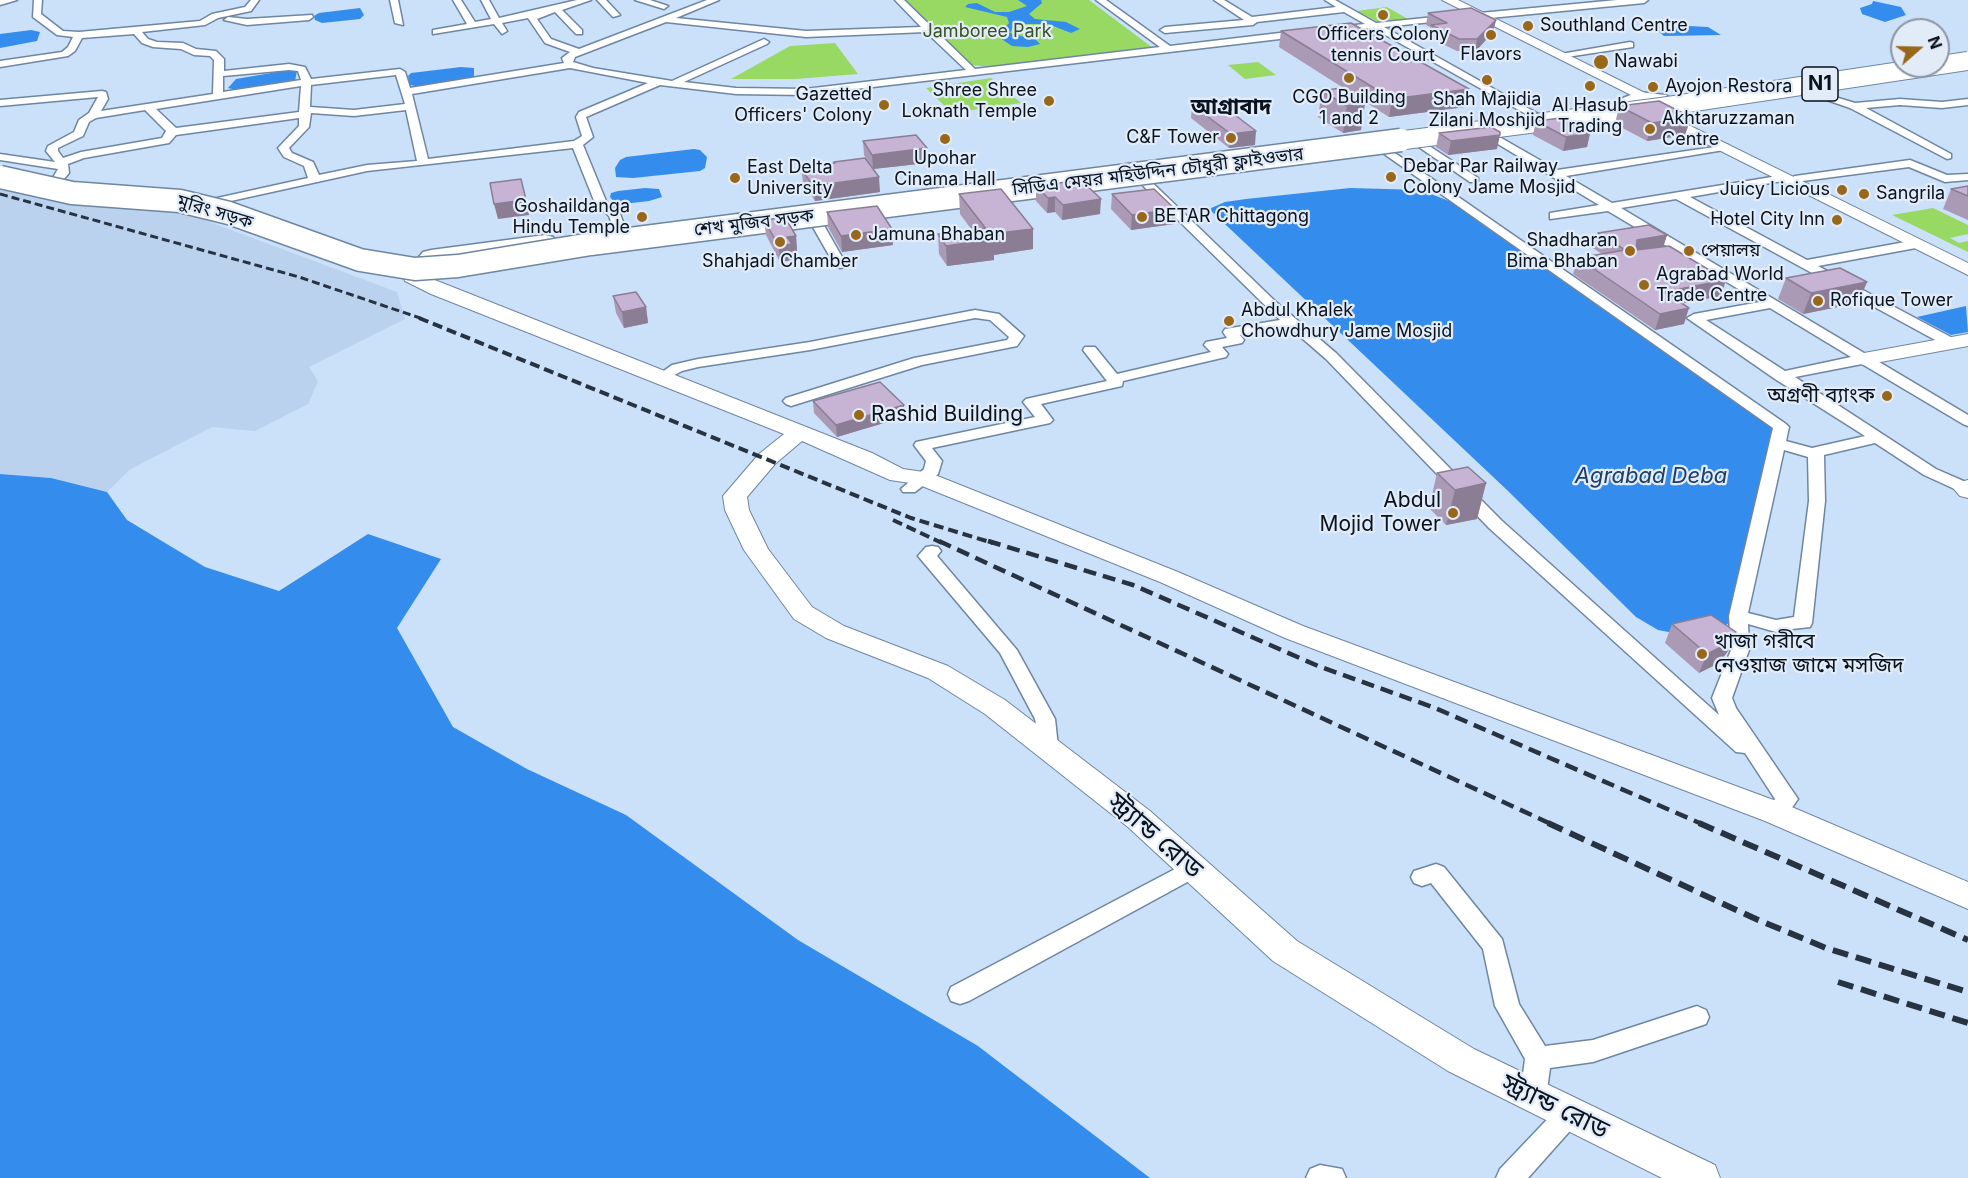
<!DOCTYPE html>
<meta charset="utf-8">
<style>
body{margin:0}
#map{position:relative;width:1968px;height:1178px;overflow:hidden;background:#cbe0f9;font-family:Inter,sans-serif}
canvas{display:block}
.north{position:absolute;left:1890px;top:18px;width:60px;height:60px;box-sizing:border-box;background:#e2ecf9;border:2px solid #8b95a1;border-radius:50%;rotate:70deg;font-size:16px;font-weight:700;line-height:24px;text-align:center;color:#09121d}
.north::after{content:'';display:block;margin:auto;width:21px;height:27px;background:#986719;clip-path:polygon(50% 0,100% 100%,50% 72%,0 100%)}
</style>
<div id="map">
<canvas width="1968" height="1178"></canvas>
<div class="north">N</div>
</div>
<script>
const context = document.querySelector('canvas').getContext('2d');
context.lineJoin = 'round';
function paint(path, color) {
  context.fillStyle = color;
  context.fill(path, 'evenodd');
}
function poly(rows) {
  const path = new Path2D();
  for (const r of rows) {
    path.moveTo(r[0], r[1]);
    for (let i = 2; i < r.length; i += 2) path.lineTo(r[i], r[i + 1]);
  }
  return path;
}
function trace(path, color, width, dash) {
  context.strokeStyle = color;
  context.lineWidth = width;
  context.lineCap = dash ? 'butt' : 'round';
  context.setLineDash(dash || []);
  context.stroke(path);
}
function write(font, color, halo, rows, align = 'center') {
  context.font = font + ' Inter,"Noto Sans Bengali",sans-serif';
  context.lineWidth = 4.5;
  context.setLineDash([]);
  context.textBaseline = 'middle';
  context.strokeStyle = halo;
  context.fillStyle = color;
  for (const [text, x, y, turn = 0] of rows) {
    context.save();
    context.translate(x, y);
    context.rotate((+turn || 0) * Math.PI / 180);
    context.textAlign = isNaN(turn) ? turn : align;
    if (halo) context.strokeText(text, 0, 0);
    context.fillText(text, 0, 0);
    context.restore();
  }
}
const built = poly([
 [0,190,47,197,175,209,397,292,405,319,309,367,318,381,308,404,255,431,212,427,129,470,107,492,51,478,0,474]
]);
const green = poly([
 [903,0,1089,0,1153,48,989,67,972,65],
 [1387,7,1408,19,1378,22,1357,11],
 [835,43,858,74,795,79,731,79,790,46],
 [1258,62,1276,75,1245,79,1228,65],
 [991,78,1021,103,952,113,926,88],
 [1933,208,1968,225,1968,234,1950,238,1959,243,1968,241,1968,252,1892,215]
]);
const water = poly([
 [1018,0,1041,0,1042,3,1029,14,1035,19,1066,22,1080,29,1071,33,1048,24,1022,24,1013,27,1010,33,1036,40,1040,44,1028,47,1012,46,997,36,1009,23,1007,17,965,7,968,4,977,3,995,12,1009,12,1027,6],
 [1873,1,1901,7,1906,15,1885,22,1862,14,1860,8,1872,4],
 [360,8,364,15,360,19,322,23,315,20,314,16,319,13],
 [1649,24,1708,27,1721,35,1664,36],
 [31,30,40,32,37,41,0,48,0,34],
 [461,67,474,68,474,79,420,87,410,85,408,76,411,73],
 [289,70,297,71,295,81,240,91,228,88,236,79],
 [694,149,700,150,707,157,705,168,700,171,633,178,616,177,615,168,620,160,626,157],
 [645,188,659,189,662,197,649,201,623,204,615,203,610,197,611,193,618,191],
 [1350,188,1421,190,1454,203,1775,429,1731,620,1723,629,1679,634,1658,630,1636,617,1507,490,1209,209,1225,202,1246,199],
 [1966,306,1968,332,1951,335,1917,317],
 [0,474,51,478,107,492,127,520,205,567,279,591,368,534,441,559,397,628,453,727,527,769,626,815,798,940,978,1046,1150,1178,0,1178]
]);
const street = poly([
 [0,0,17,0,0,5,0,0],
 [34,0,42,0,41,14,63,31,79,32,200,21,212,14,245,7,251,0,259,0,251,11,218,18,205,25,142,32,148,39,157,42,183,43,196,49,216,51,224,59,224,71,289,64,305,67,311,79,400,69,405,72,410,88,564,63,562,58,570,52,545,43,528,18,502,23,507,31,502,34,494,24,433,34,433,30,467,24,453,0,461,0,475,22,491,19,481,0,489,0,499,18,577,0,591,0,562,10,582,30,582,34,576,34,555,12,537,19,551,39,579,49,707,0,719,0,676,18,806,31,921,27,895,0,904,0,975,69,1160,47,1096,0,1106,0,1170,46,1305,30,1310,33,1305,36,805,95,736,94,660,85,586,117,593,137,583,145,606,201,620,214,627,232,621,236,615,232,609,216,595,203,573,148,367,171,199,208,199,202,308,178,304,166,284,157,278,148,299,126,299,118,176,135,169,143,84,158,68,164,69,173,59,185,50,190,42,190,42,186,51,181,58,169,0,160,0,154,55,162,46,151,48,146,74,132,79,120,89,113,98,97,0,106,0,100,102,91,106,92,108,99,101,111,213,94,214,60,210,56,194,55,181,49,153,47,142,43,134,34,82,38,75,51,68,56,0,67,0,61,62,52,68,47,73,37,57,35,33,17,34,0],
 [666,22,806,37,926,32,966,70,805,89,736,88,684,82,767,44,769,42,764,39,672,81,593,68,573,62,575,57,666,22],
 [570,68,648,83,579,112,576,117,582,136,574,141,428,159,412,94,570,68],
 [289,70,298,71,301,80,223,92,223,76,289,70],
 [396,75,405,104,354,110,310,107,311,85,396,75],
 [301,86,299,112,176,128,156,109,301,86],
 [145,110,166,131,162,138,81,152,63,158,58,151,58,148,83,136,89,122,96,118,145,110],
 [406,110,417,161,367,165,319,175,313,162,292,153,289,148,309,127,311,113,354,116,406,110],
 [390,0,398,0,403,25,395,23,390,0],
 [597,0,606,0,620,15,613,17,597,0],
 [635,0,650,0,668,6,664,9,635,0],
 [1214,0,1224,0,1252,17,1336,7,1325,0,1335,0,1376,23,1454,15,1455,17,1451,20,1384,27,1542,116,1533,118,1373,28,1332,32,1332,28,1335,27,1365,24,1344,12,1257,22,1253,25,1165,33,1160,30,1165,27,1244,20,1214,0],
 [1617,0,1648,0,1644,3,1480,19,1476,16,1480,13,1617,0],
 [312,15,313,17,309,20,247,25,224,20,228,17,247,19,312,15],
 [1630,42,1633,43,1633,47,1560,58,1555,55,1630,42],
 [1795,85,1855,103,1900,99,1942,102,1968,99,1968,105,1942,108,1900,105,1866,108,1951,154,1951,158,1947,159,1850,108,1795,89,1795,85],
 [1482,127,1557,170,1728,145,1728,149,1724,150,1566,176,1612,203,1784,175,1790,178,1788,180,1690,197,1807,260,1916,240,1922,244,1916,248,1818,266,1958,341,1958,347,1948,347,1676,199,1621,208,1968,415,1968,426,1963,424,1862,364,1795,377,1936,469,1968,483,1968,492,1959,491,1924,475,1875,443,1824,455,1825,501,1812,623,1810,627,1792,629,1783,634,1748,624,1749,650,1732,698,1736,708,1798,799,1784,819,1776,821,1768,819,1765,813,1775,799,1745,753,1736,752,1489,528,1326,359,1288,326,1240,335,1244,340,1242,343,1222,347,1228,354,1226,357,1123,381,1122,386,1041,404,1053,420,1050,423,932,448,942,461,938,474,915,492,903,492,901,489,924,469,926,461,914,445,916,442,1035,417,1023,402,1026,399,1107,381,1083,350,1085,347,1095,347,1117,374,1211,352,1204,345,1206,342,1227,338,1223,332,1225,329,1280,320,1126,169,1136,167,1277,303,1336,353,1501,520,1719,715,1712,698,1731,650,1729,616,1773,428,1370,144,1379,142,1786,424,1789,427,1786,441,1812,448,1865,436,1775,379,1687,318,1694,314,1760,302,1608,211,1550,219,1550,213,1599,205,1478,132,1477,130,1482,127],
 [1770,308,1851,357,1785,371,1706,320,1770,308],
 [1784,450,1808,457,1809,501,1794,617,1776,620,1748,613,1784,450],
 [1414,136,1478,178,1478,182,1470,182,1410,141,1410,137,1414,136],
 [1910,160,1947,175,1968,174,1968,180,1945,182,1909,167,1795,182,1789,179,1795,176,1910,160],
 [812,211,818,215,846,264,845,267,840,268,834,264,806,215,812,211],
 [975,310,999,314,1024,336,1017,346,922,365,791,406,786,404,783,401,786,398,914,358,1007,340,1009,337,990,320,975,318,810,350,698,367,682,371,661,382,654,378,672,365,698,359,810,342,975,310],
 [932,546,938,547,941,551,937,556,1017,650,1055,719,1058,747,1055,752,1048,754,1041,752,1035,719,1000,653,918,556,926,547,932,546],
 [1194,859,1202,862,1205,868,1202,874,969,1001,960,1004,951,1001,948,994,951,987,1194,859],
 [1436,864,1444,867,1502,939,1519,1004,1545,1046,1593,1040,1697,1006,1706,1010,1709,1017,1706,1024,1593,1062,1550,1068,1546,1097,1542,1105,1533,1109,1524,1105,1520,1097,1525,1059,1495,1006,1483,949,1431,883,1422,886,1414,883,1411,877,1414,871,1436,864],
 [1568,1103,1577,1107,1581,1115,1577,1123,1528,1178,1496,1178,1500,1169,1559,1107,1568,1103],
 [1320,1165,1342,1169,1346,1178,1306,1178,1310,1169,1320,1165]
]);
const secondary = poly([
 [1442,0,1458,0,1655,98,1648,102,1643,101,1442,0],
 [1658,110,1968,263,1968,275,1653,117,1651,114,1658,110],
 [412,271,872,453,903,469,930,473,1178,572,1303,626,1787,805,1968,882,1968,909,1765,821,1285,638,1160,582,917,484,890,480,802,441,775,464,747,497,749,510,768,549,812,607,844,626,948,666,1005,700,1150,811,1297,941,1474,1049,1715,1165,1720,1178,1662,1178,1448,1071,1273,961,1128,827,985,714,928,678,826,638,794,619,744,550,725,510,723,496,759,454,784,434,431,294,405,281,403,277,412,271],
 [1968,334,1968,346,1864,365,1857,363,1854,359,1857,355,1864,353,1968,334],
 [1968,480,1968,498,1960,496,1953,488,1957,483,1968,480]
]);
const highway = poly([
 [1638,92,1666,95,1681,107,1679,111,1663,117,1636,113,1621,102,1623,98,1638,92],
 [545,235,553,237,556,242,553,247,431,264,423,262,419,257,423,252,431,250,545,235]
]);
const railFar3 = poly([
 [0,194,299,277,423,319]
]);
const railFar2 = poly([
 [419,318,911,518,993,543],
 [893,520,942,543]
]);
const railFar1 = poly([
 [939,541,1551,824],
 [988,541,1133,585,1318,666,1435,708,1702,824]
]);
const rail = poly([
 [1548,823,1756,919,1826,948,1968,992],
 [1699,823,1968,940],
 [1838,982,1968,1023]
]);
const highwayBridgeFar1 = poly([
 [1389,142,1661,107,1968,61]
]);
const highwayBridge = poly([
 [0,177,72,193,180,201,229,213,360,260,415,269,458,266,591,244,1401,140]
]);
const wall = poly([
 [1428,13,1496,20,1493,32,1475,52,1457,51,1428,37,1430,27,1426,25],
 [1281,31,1465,107,1389,117,1279,47],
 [1340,88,1361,130,1343,133,1318,117,1322,91],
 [1192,105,1228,116,1255,145,1229,148,1191,118],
 [1619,106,1691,117,1685,135,1647,141,1615,124],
 [1536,121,1590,133,1587,147,1563,151,1533,135],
 [1439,133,1497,149,1448,155,1436,147],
 [863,141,927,163,873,169,880,192,815,201,803,182,801,168,834,164,834,162,872,167,864,155],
 [1036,186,1100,214,1062,220,1055,212,1047,213,1036,201],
 [1968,186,1968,220,1943,209,1951,189],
 [959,194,1033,249,994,255,994,260,947,266,939,254,938,234,971,229,960,214],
 [1112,194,1174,224,1131,230,1111,209],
 [827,212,893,245,842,252,828,227],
 [764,220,796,236,797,251,793,252,793,260,780,262,766,235],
 [1598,233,1667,235,1663,247,1721,296,1682,303,1684,324,1655,330,1573,274,1578,258,1602,254,1593,248],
 [1786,278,1867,282,1858,303,1803,314,1778,299],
 [613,296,646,307,648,323,624,328,616,313],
 [813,401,904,405,904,417,837,437,814,413],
 [1437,473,1486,483,1477,519,1446,525,1429,508],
 [1672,624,1736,632,1728,651,1719,663,1699,673,1665,643]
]);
const shadedWall = poly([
 [1496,20,1493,32,1475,52,1477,39],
 [1469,89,1465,107,1389,117,1392,99],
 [1365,104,1361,130,1343,133,1347,106],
 [1691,117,1685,135,1647,141,1652,123],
 [1256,131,1255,145,1229,148,1231,134],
 [1590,133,1587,147,1563,151,1566,137],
 [1500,135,1497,149,1448,155,1451,141],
 [927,148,927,163,873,169,872,155],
 [879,177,880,192,815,201,813,186],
 [1055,197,1055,212,1047,213,1048,198],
 [1101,199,1100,214,1062,220,1063,205],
 [526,200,529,215,498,219,494,204],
 [1175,209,1174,224,1131,230,1132,215],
 [892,229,893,245,842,252,841,236],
 [1033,229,1033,249,994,255,994,260,947,266,946,246,990,234],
 [1667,235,1662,251,1633,256,1637,240],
 [796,236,797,251,793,252,793,260,780,262,779,246,787,237],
 [1726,280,1721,296,1659,308,1664,292],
 [1867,282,1858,303,1803,314,1811,293],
 [646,307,648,323,624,328,622,312],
 [1689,308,1684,324,1655,330,1660,314],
 [904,405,904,417,837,437,836,425],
 [1486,483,1477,519,1446,525,1455,490],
 [1736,632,1728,651,1719,663,1699,673,1707,654]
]);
const building = poly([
 [1471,8,1496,20,1477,39,1459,39,1431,25,1447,23,1428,13,1471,8],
 [1351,23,1469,89,1392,99,1281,31,1351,23],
 [1340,88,1365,104,1347,106,1322,91,1340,88],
 [1659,101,1691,117,1652,123,1619,106,1659,101],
 [1209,102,1228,116,1235,115,1256,131,1231,134,1192,105,1209,102],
 [1561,118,1590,133,1566,137,1536,121,1561,118],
 [1491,127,1500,132,1500,135,1451,141,1439,133,1491,127],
 [916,135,927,148,872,155,863,141,916,135],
 [865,158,879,177,813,186,801,168,835,163,834,162,865,158],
 [521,179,526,200,494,204,490,183,521,179],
 [1081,180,1101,199,1063,205,1055,197,1048,198,1036,186,1081,180],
 [1968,186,1968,196,1951,189,1968,186],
 [1001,189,1033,229,990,234,959,194,1001,189],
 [1154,189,1175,209,1132,215,1112,194,1154,189],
 [877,206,892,229,841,236,827,212,877,206],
 [785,217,796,236,787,237,792,244,779,246,764,220,785,217],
 [1649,225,1667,235,1637,240,1636,250,1669,246,1726,280,1664,292,1689,308,1660,314,1578,258,1625,250,1598,233,1649,225],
 [985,228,994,239,946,246,938,234,985,228],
 [1840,268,1867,282,1811,293,1786,278,1840,268],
 [636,292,646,307,622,312,613,296,636,292],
 [880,382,904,405,836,425,813,401,880,382],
 [1468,467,1486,483,1455,490,1437,473,1468,467],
 [1711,615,1736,632,1727,644,1707,654,1672,624,1711,615]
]);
const markers = [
 [1383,15,6,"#986719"],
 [1528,26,6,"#986719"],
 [1491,35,6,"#986719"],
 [1601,62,8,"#986719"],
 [1349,78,6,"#986719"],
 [1487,80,6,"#986719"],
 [1590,86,6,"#986719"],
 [1653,87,6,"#986719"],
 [1049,101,6,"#986719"],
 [884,105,6,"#986719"],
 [1650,129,6,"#986719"],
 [1231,138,6,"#986719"],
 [945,139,6,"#986719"],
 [1391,177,6,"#986719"],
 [735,178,6,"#986719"],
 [1842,190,6,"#986719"],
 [1864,194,6,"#986719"],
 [642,217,6,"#986719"],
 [1142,217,6,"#986719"],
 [1837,220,6,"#986719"],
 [856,235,6,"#986719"],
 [780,242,6,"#986719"],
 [1630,251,6,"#986719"],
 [1689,251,6,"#986719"],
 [1644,285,6,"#986719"],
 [1818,301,6,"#986719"],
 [1229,321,6,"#986719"],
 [1887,396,6,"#986719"],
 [859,415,6,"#986719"],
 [1453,513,6,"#986719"],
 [1702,654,6,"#986719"]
];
const farPoinames = [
 ["Southland Centre",1540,26],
 ["Officers Colony",1383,35,"center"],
 ["tennis Court",1383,56,"center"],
 ["Flavors",1491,55,"center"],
 ["Nawabi",1614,62],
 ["Ayojon Restora",1665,87],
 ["Shree Shree",1037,91,"right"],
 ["Loknath Temple",1037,112,"right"],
 ["Gazetted",872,95,"right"],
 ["Officers' Colony",872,116,"right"],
 ["CGO Building",1349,98,"center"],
 ["1 and 2",1349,119,"center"],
 ["Shah Majidia",1487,100,"center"],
 ["Zilani Moshjid",1487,121,"center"],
 ["Al Hasub",1590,106,"center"],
 ["Trading",1590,127,"center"],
 ["Akhtaruzzaman",1662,119],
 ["Centre",1662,140],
 ["C&F Tower",1219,138,"right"],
 ["Upohar",945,159,"center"],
 ["Cinama Hall",945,180,"center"],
 ["Debar Par Railway",1403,167],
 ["Colony Jame Mosjid",1403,188],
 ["East Delta",747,168],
 ["University",747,189],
 ["Juicy Licious",1830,190,"right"],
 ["Sangrila",1876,194],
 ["Goshaildanga",630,207,"right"],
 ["Hindu Temple",630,228,"right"],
 ["BETAR Chittagong",1154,217],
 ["Hotel City Inn",1825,220,"right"],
 ["Jamuna Bhaban",868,235],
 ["Shadharan",1618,241,"right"],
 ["Bima Bhaban",1618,262,"right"],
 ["পেয়ালয়",1701,251],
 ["Shahjadi Chamber",780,262,"center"],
 ["Agrabad World",1656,275],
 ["Trade Centre",1656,296],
 ["Rofique Tower",1830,301],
 ["Abdul Khalek",1241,311],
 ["Chowdhury Jame Mosjid",1241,332]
];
const farParknames = [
 ["Jamboree Park",987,32]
];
const farStreetnames = [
 ["সিডিএ মেয়র মহিউদ্দিন চৌধুরী ফ্লাইওভার",1158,172,-7],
 ["মুরিং সড়ক",215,212,17],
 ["শেখ মুজিব সড়ক",754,223,-7]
];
const shields = [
 [1820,84,36]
];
const shieldNames = [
 ["N1",1820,84]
];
const poiNames = [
 ["অগ্রণী ব্যাংক",1875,396],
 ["Rashid Building",871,415,"left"],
 ["Abdul",1441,501],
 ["Mojid Tower",1441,525],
 ["খাজা গরীবে",1714,642,"left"],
 ["নেওয়াজ জামে মসজিদ",1714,666,"left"]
];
const farDistrictnames = [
 ["আগ্রাবাদ",1231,107]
];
const waterNames = [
 ["Agrabad Deba",1651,476]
];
const nearStreetnames = [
 ["স্ট্র্যান্ড রোড",1155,836,41],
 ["স্ট্র্যান্ড রোড",1555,1107,26]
];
paint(built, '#bad2ee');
paint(green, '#97d962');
paint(water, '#348dec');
trace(street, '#6e86a2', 3);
trace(secondary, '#6e86a2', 2);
trace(highway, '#6e86a2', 3);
paint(street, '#fff');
paint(secondary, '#fff');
paint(highway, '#fff');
trace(railFar3, '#283341', 3, [8, 4]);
trace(railFar2, '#283341', 4, [10, 5]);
trace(railFar1, '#283341', 4.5, [13, 7]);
trace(rail, '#283341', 6, [16, 8]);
trace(highwayBridgeFar1, '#6e86a2', 20, []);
trace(highwayBridge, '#6e86a2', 25, []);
trace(highwayBridgeFar1, '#fff', 18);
trace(highwayBridge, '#fff', 22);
paint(wall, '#ab9ab6');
paint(shadedWall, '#8b7d94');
paint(building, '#c7b3d4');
trace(building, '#8b7d94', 1.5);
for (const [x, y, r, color] of markers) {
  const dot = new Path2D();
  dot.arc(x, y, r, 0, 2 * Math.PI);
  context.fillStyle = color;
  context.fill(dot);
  trace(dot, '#e2ecf9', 2);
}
write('18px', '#09121d', '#e2ecf9', farPoinames, 'left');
write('18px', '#365021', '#e2ecf9', farParknames);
write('18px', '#09121d', '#e2ecf9', farStreetnames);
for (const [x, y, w] of shields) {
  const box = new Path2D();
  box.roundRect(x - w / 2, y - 17, w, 34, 4.5);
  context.fillStyle = '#e2ecf9';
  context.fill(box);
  trace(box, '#09121d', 1.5);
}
write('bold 20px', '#09121d', null, shieldNames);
write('21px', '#09121d', '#e2ecf9', poiNames, 'right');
write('bold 22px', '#09121d', '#e2ecf9', farDistrictnames);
write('italic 22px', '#1d3f65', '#e2ecf9', waterNames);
write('26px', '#09121d', '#e2ecf9', nearStreetnames);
</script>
